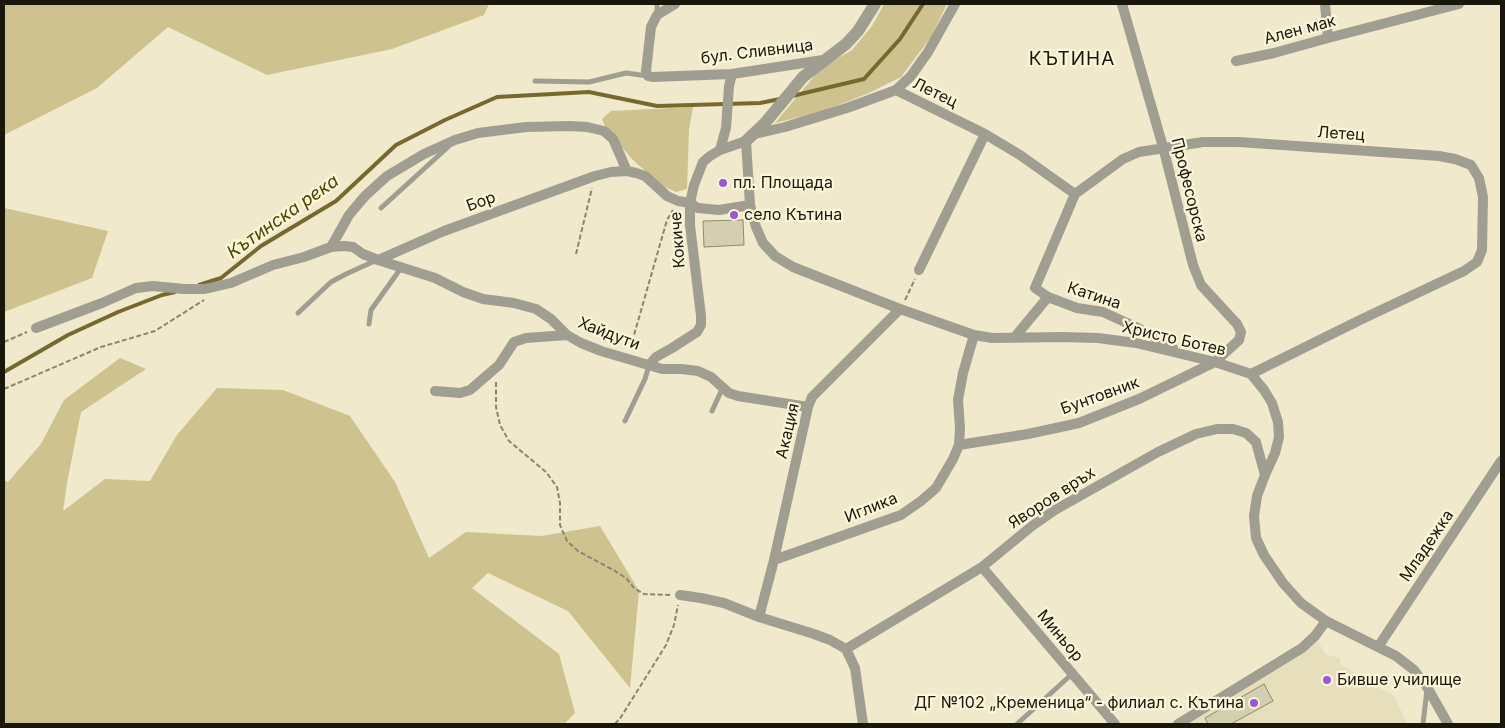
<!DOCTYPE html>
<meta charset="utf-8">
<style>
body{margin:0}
#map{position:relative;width:1505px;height:728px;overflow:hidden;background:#f0e9cc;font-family:Inter,sans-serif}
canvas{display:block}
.frame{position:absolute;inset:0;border:5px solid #19160c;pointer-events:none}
</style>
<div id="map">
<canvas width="1505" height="728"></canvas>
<div class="frame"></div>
</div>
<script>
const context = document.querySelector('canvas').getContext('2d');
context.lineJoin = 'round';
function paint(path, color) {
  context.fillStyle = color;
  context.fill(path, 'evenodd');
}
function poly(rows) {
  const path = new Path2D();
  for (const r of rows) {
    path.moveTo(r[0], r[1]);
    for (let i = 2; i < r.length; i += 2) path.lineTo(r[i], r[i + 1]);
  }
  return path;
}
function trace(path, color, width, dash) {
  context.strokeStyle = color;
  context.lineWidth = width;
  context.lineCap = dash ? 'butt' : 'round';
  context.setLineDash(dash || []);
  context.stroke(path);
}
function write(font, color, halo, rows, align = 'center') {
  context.font = font + ' Inter,sans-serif';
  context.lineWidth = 4.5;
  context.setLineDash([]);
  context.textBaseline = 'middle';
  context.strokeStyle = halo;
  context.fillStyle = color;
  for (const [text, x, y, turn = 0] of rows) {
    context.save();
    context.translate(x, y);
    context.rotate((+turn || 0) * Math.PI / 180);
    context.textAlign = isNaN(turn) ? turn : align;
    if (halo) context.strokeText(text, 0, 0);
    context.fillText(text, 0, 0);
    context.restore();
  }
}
const built = poly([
 [1318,641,1325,654,1340,658,1340,664,1395,697,1407,724,1185,724]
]);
const green = poly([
 [4,4,489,4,484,15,392,49,267,75,168,27,97,88,4,135],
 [884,4,947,4,931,37,901,77,869,93,821,112,775,123,821,68,852,50,872,26],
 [693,107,689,129,687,189,676,192,662,186,633,160,606,129,602,119,611,111],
 [4,208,108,231,92,278,4,312],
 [120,358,146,369,81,412,67,483,63,511,105,479,150,481,177,435,217,388,283,390,350,416,395,482,429,558,466,532,541,536,600,526,639,591,630,688,568,611,488,573,472,588,559,654,575,713,564,724,4,724,4,480,8,482,41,444,64,400]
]);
const stream = poly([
 [792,96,864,79,900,39,923,4],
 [199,285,221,278,261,246,336,201,396,145,445,120,497,97,589,92,657,106,760,103,780,99],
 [4,372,68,335,118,312,162,295,175,292]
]);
const building = poly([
 [743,220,744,245,704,247,703,221,743,220],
 [1264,684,1273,701,1231,724,1208,724,1205,718,1264,684]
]);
const path = poly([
 [576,254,592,188],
 [905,300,915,279],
 [4,342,27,332],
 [630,349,667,220,673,210],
 [496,382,496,407,500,425,509,441,546,472,557,487,560,503,560,525,567,541,578,551,615,571,626,578,634,588,644,594,670,595],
 [4,389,101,347,155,331,204,300],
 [615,724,621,717,666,645,674,625,678,605]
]);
const service = poly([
 [657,15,657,4],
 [535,81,589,82,626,73,648,76],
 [381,208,448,147],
 [298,313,331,282,346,274,377,260],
 [369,324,371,310,401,268],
 [712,411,723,387],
 [625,421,645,379,649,365],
 [1017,724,1072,674],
 [1423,724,1427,690]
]);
const minor = poly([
 [675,4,657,15,651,27,646,71,648,76,652,77,732,74,823,60],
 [1325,4,1328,38],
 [1236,61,1274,53,1328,38,1459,4],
 [896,90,985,134,1020,155,1075,194],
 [755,134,785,127,847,108,896,90,911,76,928,52,955,4],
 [720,150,726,128,729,86,732,74],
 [1075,194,1123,159,1139,152,1203,142,1239,142,1439,156,1455,159,1471,165,1479,178,1483,197,1482,250,1477,262,1464,271,1360,320,1251,374],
 [1075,194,1035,288,1048,297,1077,308,1103,312,1138,328,1173,348],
 [331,247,349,215,365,196,387,176,424,154,455,140,478,133,526,127,570,126,587,127,604,131,613,139,627,171],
 [378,260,444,231,595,176,611,172,627,171,636,173,645,176,667,196,678,201,690,203,698,208,719,210,750,205],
 [919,270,985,134],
 [36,328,102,303,136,288,153,286,184,289,205,289,231,283,273,265,304,257,331,247,344,246,353,247,363,254,378,260,435,278,463,292,483,299,514,303,536,309,551,319,567,335,581,343,601,351,662,369,682,369,698,371,711,377,729,393,738,396,808,407],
 [1014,338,1048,297],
 [649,365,656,357,672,348,697,332,701,325,701,316,690,225,690,203,694,185,703,162,710,156,720,150,746,141,750,205,756,227,763,243,775,256,793,267,900,309,974,335,992,338,1063,337,1098,338,1136,343,1215,362,1251,374,1264,390,1272,403,1278,422,1279,437,1275,453,1265,475,1257,496,1254,516,1256,538,1264,555,1283,583,1301,603,1326,621,1396,656,1414,670,1427,687,1448,724],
 [435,391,460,393,470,390,499,365,514,342,526,338,567,335],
 [959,445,1028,434,1079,423,1139,399,1215,362,1239,340,1241,332,1237,324,1201,285,1193,265,1163,147,1122,4],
 [774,560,901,515,921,501,936,488,953,459,959,445,960,428,958,400,963,373,974,335],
 [982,567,1115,724],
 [680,595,701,598,724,603,759,617,814,634,830,640,846,649,855,668,863,724],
 [759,617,774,560,808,407,812,397,900,309],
 [1378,647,1501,461],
 [846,649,982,567,1032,526,1055,510,1158,452,1196,434,1217,429,1233,429,1246,433,1256,442,1265,475],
 [1178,724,1302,648,1315,636,1326,621]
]);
const tertiary = poly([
 [746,141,765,123,803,77,846,44,858,31,875,4]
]);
const markers = [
 [723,183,5,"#9858cf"],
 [734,215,5,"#9858cf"],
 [1327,680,5,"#9858cf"],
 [1254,703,5,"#9858cf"]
];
const streetNames = [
 ["Ален мак",1300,30,-15],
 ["бул. Сливница",757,52,-7],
 ["Летец",935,93,26],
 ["Летец",1341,134,4],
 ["Професорска",1189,190,76],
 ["Бор",481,202,-20],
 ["Кокиче",678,240,-94],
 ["Катина",1094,296,18],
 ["Хайдути",609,334,21],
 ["Христо Ботев",1174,339,13],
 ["Бунтовник",1100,396,-20],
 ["Акация",788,431,-77],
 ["Яворов връх",1052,498,-33],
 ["Иглика",871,508,-22],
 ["Младежка",1427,546,-56],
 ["Миньор",1060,636,50]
];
const poiNames = [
 ["пл. Площада",733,183],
 ["село Кътина",744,215],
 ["Бивше училище",1337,680],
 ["ДГ №102 „Кременица“ - филиал с. Кътина",1244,703,"right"]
];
const waterNames = [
 ["Кътинска река",283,217,-35]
];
const quarterNames = [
 ["КЪТИНА",1072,59]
];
paint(built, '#e7dfbb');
paint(green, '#cec28e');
trace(stream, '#77692e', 4);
paint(building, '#d5cfb2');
trace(building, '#8f896e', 1);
trace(path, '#8b8672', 2, [5, 2.5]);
trace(service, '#a09d91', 5);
trace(minor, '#a09d91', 10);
trace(tertiary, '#a09d91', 12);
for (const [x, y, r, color] of markers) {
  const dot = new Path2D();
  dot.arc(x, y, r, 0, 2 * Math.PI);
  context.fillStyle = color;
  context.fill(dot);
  trace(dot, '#fdf7da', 2);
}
write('16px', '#19160c', '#fdf7da', streetNames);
write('16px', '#19160c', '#fdf7da', poiNames, 'left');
write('italic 18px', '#514402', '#fdf7da', waterNames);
context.letterSpacing = '1px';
write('19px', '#19160c', '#fdf7da', quarterNames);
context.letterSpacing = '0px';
</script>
